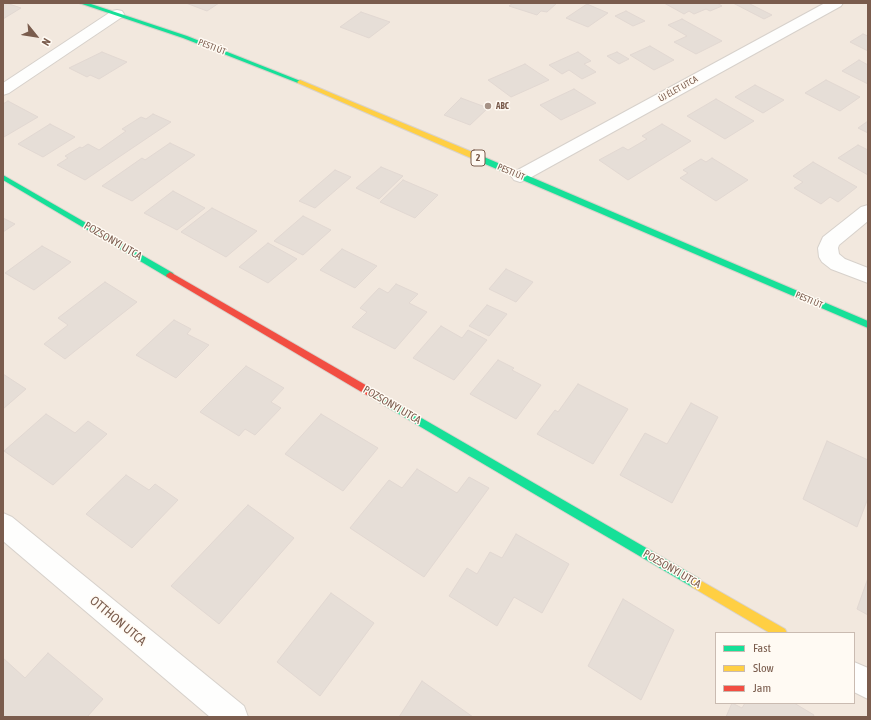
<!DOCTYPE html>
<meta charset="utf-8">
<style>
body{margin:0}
#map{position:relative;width:871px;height:720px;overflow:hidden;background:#f9f5f0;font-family:"Asap Condensed",sans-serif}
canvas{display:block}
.frame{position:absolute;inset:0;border:4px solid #7a5c4d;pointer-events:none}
.legend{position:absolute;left:715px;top:632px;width:140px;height:72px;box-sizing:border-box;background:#fffaf3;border:1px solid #cabbb1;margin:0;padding:5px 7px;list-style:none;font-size:12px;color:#7a5c4d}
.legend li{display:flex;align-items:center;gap:8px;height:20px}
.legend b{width:20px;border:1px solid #cabbb1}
.north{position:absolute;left:16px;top:16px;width:40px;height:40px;-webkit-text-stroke:3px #fffaf3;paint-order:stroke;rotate:120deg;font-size:11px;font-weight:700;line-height:16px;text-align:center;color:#7a5c4d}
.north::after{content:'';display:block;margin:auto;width:14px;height:18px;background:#7a5c4d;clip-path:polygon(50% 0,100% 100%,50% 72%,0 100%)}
</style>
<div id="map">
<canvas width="871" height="720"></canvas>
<div class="frame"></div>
<ul class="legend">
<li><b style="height:5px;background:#16e098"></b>Fast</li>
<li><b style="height:5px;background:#ffcf43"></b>Slow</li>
<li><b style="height:5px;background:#f24e42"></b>Jam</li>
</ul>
<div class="north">N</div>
</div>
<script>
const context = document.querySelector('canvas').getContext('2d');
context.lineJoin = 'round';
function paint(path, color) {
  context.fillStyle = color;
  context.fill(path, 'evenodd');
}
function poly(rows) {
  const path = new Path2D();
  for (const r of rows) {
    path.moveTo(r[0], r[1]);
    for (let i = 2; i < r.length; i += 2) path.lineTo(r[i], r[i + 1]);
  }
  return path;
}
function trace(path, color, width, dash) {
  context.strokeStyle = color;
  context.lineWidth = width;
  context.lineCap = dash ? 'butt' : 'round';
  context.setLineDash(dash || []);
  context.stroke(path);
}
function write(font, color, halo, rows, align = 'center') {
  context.font = font + ' "Asap Condensed",sans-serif';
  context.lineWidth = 3;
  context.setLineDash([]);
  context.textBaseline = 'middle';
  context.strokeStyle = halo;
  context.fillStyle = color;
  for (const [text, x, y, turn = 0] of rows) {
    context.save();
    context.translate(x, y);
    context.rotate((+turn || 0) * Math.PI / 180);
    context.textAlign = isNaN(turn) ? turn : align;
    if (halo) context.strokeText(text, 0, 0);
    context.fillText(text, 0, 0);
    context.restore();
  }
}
const residential = poly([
 [3,3,868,3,868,717,3,717],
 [716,633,854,633,854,703,716,703]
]);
const building = poly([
 [3,3,6,3,21,8,3,19,3,3],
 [186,3,219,3,207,11,186,3],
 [513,3,557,3,547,12,541,11,537,15,509,6,513,3],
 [664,3,717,3,722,6,710,11,706,9,694,14,689,11,684,14,664,3],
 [733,3,748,3,772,15,764,19,733,3],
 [587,4,608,13,588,27,566,18,587,4],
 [626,11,645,21,633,26,615,16,626,11],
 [361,12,390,22,369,38,340,27,361,12],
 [682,19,722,41,696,54,674,42,687,36,668,25,682,19],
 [863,34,868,36,868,51,850,42,863,34],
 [650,46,674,60,654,70,630,55,650,46],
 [102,52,127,62,99,79,90,75,87,77,69,68,102,52],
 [578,52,591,61,584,64,596,72,582,79,569,70,562,74,549,65,578,52],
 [617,52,629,59,619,64,607,56,617,52],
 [859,60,868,65,868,84,842,71,859,60],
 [525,64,549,80,511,97,488,80,525,64],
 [826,80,860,97,840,111,805,93,826,80],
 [755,85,784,100,763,113,735,97,755,85],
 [574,89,596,103,561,120,540,105,574,89],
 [461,98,488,108,470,125,444,115,461,98],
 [716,99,754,121,725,139,687,116,716,99],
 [8,101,38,117,4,137,3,104,8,101],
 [153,114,171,122,85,180,57,165,68,158,65,156,80,147,82,148,88,144,99,150,126,131,122,129,141,117,146,119,153,114],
 [868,121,868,133,858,128,868,121],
 [50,124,75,137,43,157,18,144,50,124],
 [662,124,691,141,628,180,599,160,623,147,628,150,647,139,642,136,662,124],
 [170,143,195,155,132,201,102,186,142,158,145,160,170,143],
 [858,145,868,150,868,175,838,158,858,145],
 [712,158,748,180,716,201,680,178,688,173,683,170,701,159,706,162,712,158],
 [813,162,857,187,838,202,830,197,821,204,794,188,803,182,793,176,813,162],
 [381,167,403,176,379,199,356,188,381,167],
 [335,170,351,177,315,208,299,201,335,170],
 [403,180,438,195,415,218,380,202,403,180],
 [173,191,205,208,177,230,144,213,173,191],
 [212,208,257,231,226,257,181,232,212,208],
 [303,216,331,230,303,255,274,241,303,216],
 [3,218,15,224,3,232,3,218],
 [268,243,297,259,268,283,239,267,268,243],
 [42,246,71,262,34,290,5,273,42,246],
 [342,249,377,266,355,288,320,270,342,249],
 [506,269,533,282,516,302,489,289,506,269],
 [105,282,137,302,65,359,44,344,68,325,58,318,105,282],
 [396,284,418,294,409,303,427,312,395,349,352,327,367,312,360,308,379,288,388,293,396,284],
 [487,305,507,314,489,336,469,326,487,305],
 [174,320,191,329,187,334,209,345,176,378,136,355,174,320],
 [441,326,462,338,468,330,487,340,454,380,413,358,441,326],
 [498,360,514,368,512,370,541,385,516,419,470,394,498,360],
 [246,366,284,388,271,402,281,408,255,435,245,429,239,436,200,412,246,366],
 [3,374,26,389,3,409,3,374],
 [578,384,628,409,593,464,537,434,555,410,558,412,578,384],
 [691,403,718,417,672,503,620,475,645,433,667,444,691,403],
 [46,414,75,433,88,421,107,434,53,485,4,451,46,414],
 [321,414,378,448,343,491,285,454,321,414],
 [827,441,868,460,868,498,857,527,803,499,827,441],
 [417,469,457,493,469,477,489,488,424,577,350,528,389,480,402,488,417,469],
 [126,475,149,490,155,484,178,500,132,548,86,514,126,475],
 [248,505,294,538,219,624,171,586,248,505],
 [516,534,569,564,542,613,514,597,497,626,449,596,467,568,477,574,490,552,502,558,516,534],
 [868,578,868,615,857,609,868,578],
 [331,593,374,623,320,696,277,662,331,593],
 [623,599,674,630,641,700,588,666,623,599],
 [48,653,103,699,87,717,3,717,3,658,25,678,48,653],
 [422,681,473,717,399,717,422,681],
 [732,703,742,708,745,703,794,703,814,715,813,717,726,717,732,703]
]);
const street = poly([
 [825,3,843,3,841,6,526,180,520,182,514,180,511,176,514,172,825,3],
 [117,10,122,11,124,14,122,17,9,93,3,95,3,83,112,11,117,10],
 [868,205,868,221,839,245,838,248,839,254,845,259,868,268,868,283,831,269,822,262,819,257,818,248,823,237,861,207,868,205],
 [3,513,12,517,244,706,248,717,210,717,3,541,3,513],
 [854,662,868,668,868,699,854,692,854,662]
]);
const fast = poly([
 [79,3,88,3,187,36,303,82,298,83,183,38,79,3],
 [478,157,484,157,868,321,868,328,478,161,478,157],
 [3,175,173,273,174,275,173,277,167,277,3,180,3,175],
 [373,390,700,579,702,583,700,587,696,588,692,587,370,397,368,394,370,391,373,390]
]);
const slow = poly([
 [300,80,484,157,485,159,484,161,478,161,298,83,297,82,300,80],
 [696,578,785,629,787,633,770,633,692,587,690,583,692,579,696,578]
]);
const jam = poly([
 [170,272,376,391,378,394,376,397,370,397,167,277,166,275,170,272]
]);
const markers = [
 [488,106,4,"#a69286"]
];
const farStreetnames = [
 ["PESTI ÚT",212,47,21],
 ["ÚJ ÉLET UTCA",678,89,-29],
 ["PESTI ÚT",511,172,23],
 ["PESTI ÚT",809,300,23]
];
const farPoinames = [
 ["ABC",496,106]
];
const shields = [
 [478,158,14]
];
const shieldNames = [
 ["2",478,158]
];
const streetNames = [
 ["POZSONYI UTCA",113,241,30],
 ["POZSONYI UTCA",392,405,30],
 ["POZSONYI UTCA",672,569,30]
];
const nearStreetnames = [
 ["OTTHON UTCA",118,621,40]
];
paint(residential, '#f2e8de');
paint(building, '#e6ded7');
trace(building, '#e2d8d2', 1);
trace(street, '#d7d1cb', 2);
trace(fast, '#d9d2cb', 2);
trace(slow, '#d9d2cb', 2);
trace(jam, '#d9d2cb', 2);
paint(street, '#fefefd');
paint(fast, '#16e098');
paint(slow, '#ffcf43');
paint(jam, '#f24e42');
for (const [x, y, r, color] of markers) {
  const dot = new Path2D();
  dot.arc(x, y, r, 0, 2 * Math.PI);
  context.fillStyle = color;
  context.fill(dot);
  trace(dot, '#fffaf3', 1.5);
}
write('9px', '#7a5c4d', '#fffaf3', farStreetnames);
write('bold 9px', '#7a5c4d', '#fffaf3', farPoinames, 'left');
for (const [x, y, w] of shields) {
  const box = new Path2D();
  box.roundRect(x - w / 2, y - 8, w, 16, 3);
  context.fillStyle = '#fffaf3';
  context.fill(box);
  trace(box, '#7a5c4d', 1);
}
write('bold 10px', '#7a5c4d', null, shieldNames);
write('11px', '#7a5c4d', '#fffaf3', streetNames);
write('13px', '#7a5c4d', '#fffaf3', nearStreetnames);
</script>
